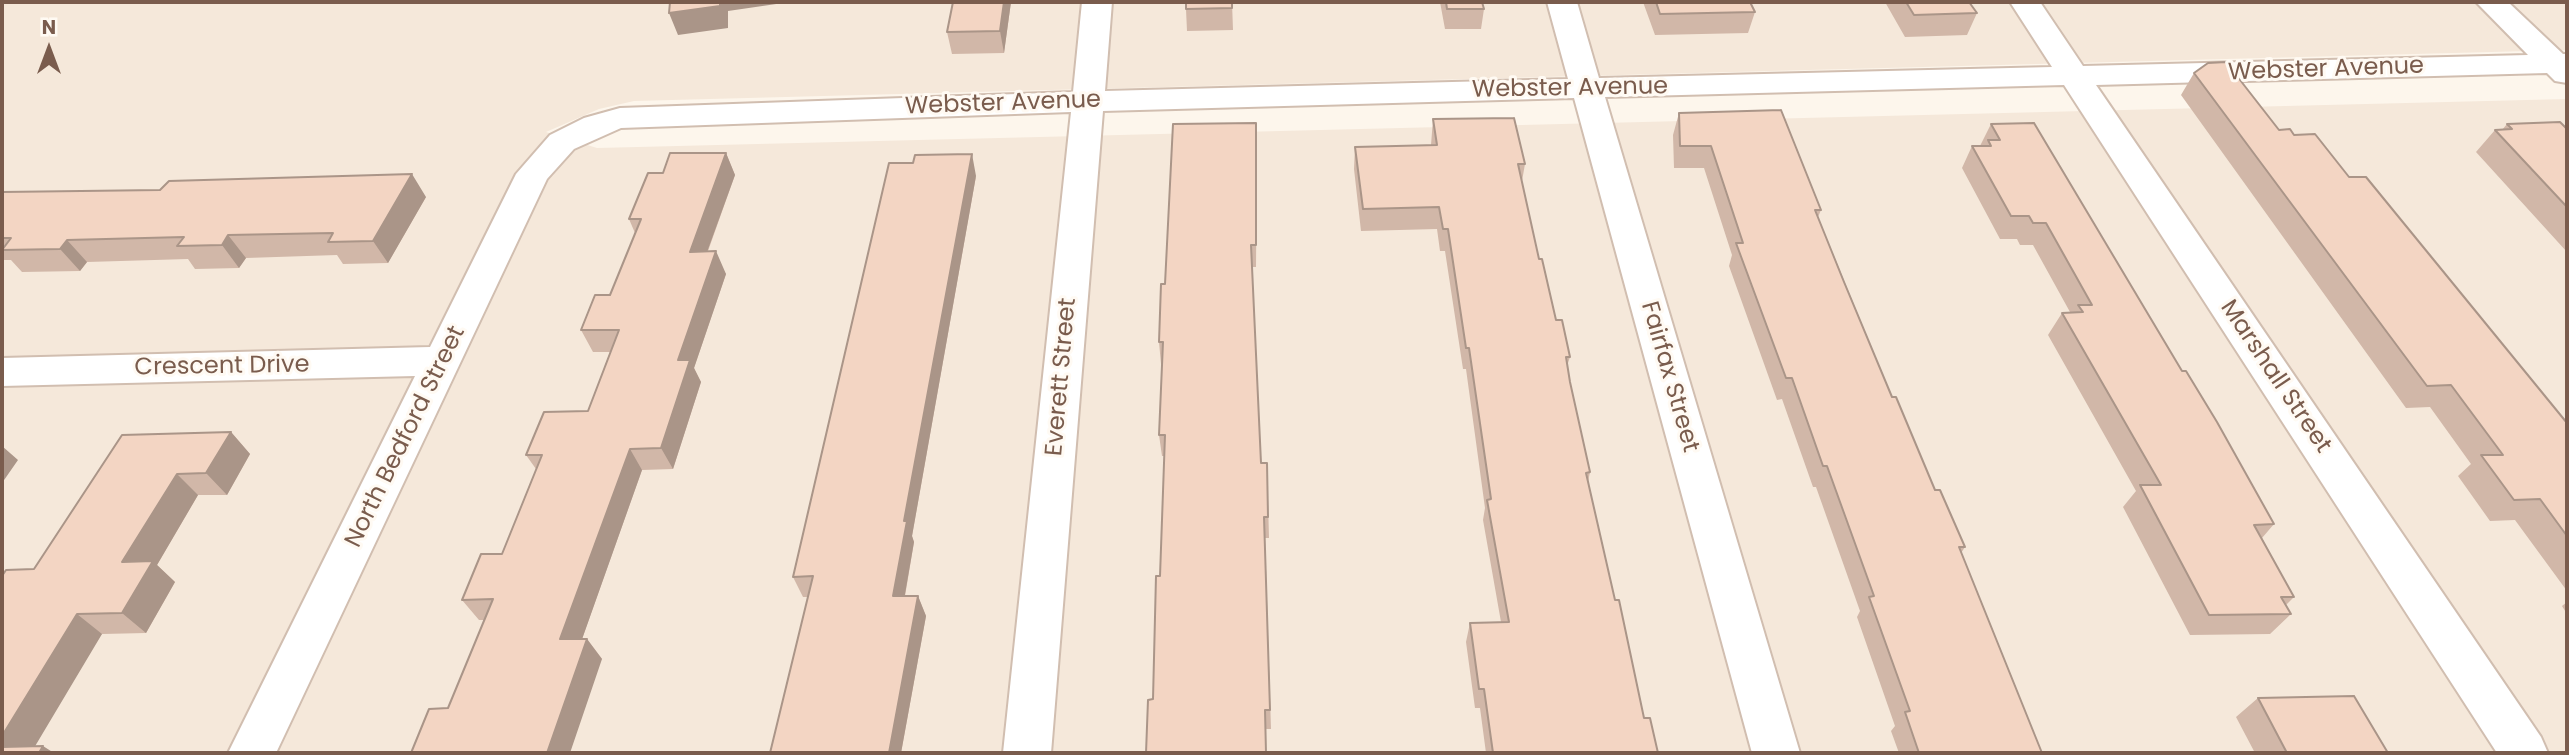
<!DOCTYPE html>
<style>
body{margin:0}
#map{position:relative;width:2569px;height:755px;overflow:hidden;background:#fdf6ec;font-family:Poppins,sans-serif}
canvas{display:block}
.frame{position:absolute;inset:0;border:4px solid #7a5c4d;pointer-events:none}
.north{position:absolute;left:14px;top:14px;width:70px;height:70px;-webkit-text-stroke:5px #fffaf3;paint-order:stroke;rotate:0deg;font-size:19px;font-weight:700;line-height:28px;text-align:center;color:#7a5c4d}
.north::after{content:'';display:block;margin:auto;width:24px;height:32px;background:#7a5c4d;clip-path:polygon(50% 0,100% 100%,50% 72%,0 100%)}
</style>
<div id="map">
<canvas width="2569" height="755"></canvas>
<div class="frame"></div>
<div class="north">N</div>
</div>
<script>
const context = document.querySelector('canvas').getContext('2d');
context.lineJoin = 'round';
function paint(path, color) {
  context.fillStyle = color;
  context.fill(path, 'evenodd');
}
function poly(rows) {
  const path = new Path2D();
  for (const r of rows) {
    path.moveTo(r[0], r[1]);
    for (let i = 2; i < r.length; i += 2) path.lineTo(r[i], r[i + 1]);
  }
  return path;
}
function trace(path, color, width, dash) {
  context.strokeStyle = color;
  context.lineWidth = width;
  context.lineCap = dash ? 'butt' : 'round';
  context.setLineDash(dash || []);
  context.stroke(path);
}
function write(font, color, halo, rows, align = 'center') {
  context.font = font + ' Poppins,sans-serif';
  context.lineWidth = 6;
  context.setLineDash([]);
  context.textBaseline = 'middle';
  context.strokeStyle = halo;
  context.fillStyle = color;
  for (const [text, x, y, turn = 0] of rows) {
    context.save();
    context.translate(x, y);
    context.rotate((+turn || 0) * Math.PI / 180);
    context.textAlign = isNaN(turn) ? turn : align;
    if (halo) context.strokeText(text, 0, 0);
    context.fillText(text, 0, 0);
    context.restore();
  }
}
const residential = poly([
 [2,2,2567,2,2567,50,634,101,599,109,546,132,597,148,2567,99,2567,753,2,753]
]);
const street = poly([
 [1082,2,1112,2,1105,91,1568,79,1547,2,1577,2,1599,78,2052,67,2010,2,2040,2,2083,66,2528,55,2476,2,2508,2,2563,54,2567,54,2567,83,2555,81,2547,73,2096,85,2541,737,2548,753,2497,753,2064,85,1605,97,1800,753,1752,753,1574,98,1103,111,1051,753,1003,753,1071,112,621,128,574,149,547,179,276,753,228,753,415,376,2,386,2,358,430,347,516,174,550,135,584,118,620,108,1073,92,1082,2]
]);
const wall = poly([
 [1011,2,1004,53,952,54,947,32],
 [1232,2,1233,30,1187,31,1186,9],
 [1440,2,1482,2,1484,9,1481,29,1445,29],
 [1643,2,1750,2,1755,12,1748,33,1655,35],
 [1885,2,1969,2,1977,13,1967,35,1905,37],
 [2194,73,2279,130,2294,135,2349,177,2567,423,2567,591,2515,520,2490,521,2458,476,2471,464,2430,407,2406,408,2181,95],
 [1679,113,1821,210,1818,217,1892,397,1935,490,1965,547,1961,553,2042,753,1899,753,1891,731,1895,726,1857,617,1860,611,1816,487,1813,487,1782,399,1777,400,1729,266,1732,255,1704,168,1674,168,1673,135],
 [1433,119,1525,164,1522,181,1539,259,1556,320,1570,357,1567,366,1570,382,1590,472,1588,482,1615,600,1644,718,1658,753,1486,753,1480,708,1475,708,1466,642,1470,623,1501,622,1483,520,1485,508,1466,369,1463,369,1445,251,1440,251,1437,229,1361,231,1354,169,1355,147,1431,145],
 [1991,124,2274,524,2262,538,2294,597,2286,605,2291,614,2270,634,2190,635,2123,507,2136,491,2048,335,2062,313,2070,312,2033,245,2020,245,2017,239,2000,239,1962,168,1972,146,1980,146],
 [2507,124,2567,129,2567,252,2476,152,2495,130,2502,130],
 [1257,145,1256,267,1252,267,1261,463,1267,463,1269,538,1265,538,1271,729,1265,729,1153,699,1160,576,1165,456,1162,456,1159,435,1162,364,1161,364,1159,342,1165,284],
 [726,153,735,175,708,251,726,274,694,368,701,382,673,469,642,470,582,639,587,639,602,659,448,708,484,620,479,620,462,600,502,554,536,469,526,455,588,411,610,352,593,352,581,330,610,295,635,233,629,219],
 [976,176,912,536,914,542,905,596,918,596,926,616,901,753,770,753,808,597,803,597,793,577],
 [2,192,426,197,388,263,343,264,337,255,246,258,239,268,195,269,188,259,87,262,80,271,22,272,11,260,2,260],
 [231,432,250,454,227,495,198,495,157,565,175,582,146,633,102,634,2,753,34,569],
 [2567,602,2567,614,2562,606],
 [2258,698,2388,753,2255,753,2236,717]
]);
const shadedWall = poly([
 [720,2,790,2,728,11,728,28,678,35,669,13],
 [1004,2,1011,2,1004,53,1000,31],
 [726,153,735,175,699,274,690,252],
 [972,154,976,176,912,536,914,542,901,617,893,596,904,521],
 [412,174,426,197,388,263,373,241],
 [228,235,246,258,239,268,222,245],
 [67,240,87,262,80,271,60,249],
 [716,251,726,274,694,368,701,382,673,469,661,448,678,360],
 [231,432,250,454,227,495,206,473],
 [2,446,18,460,2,483],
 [630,449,642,470,575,659,560,639],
 [177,474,198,495,157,565,175,582,146,633,122,613,122,562],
 [918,596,926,616,901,753,889,753],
 [77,614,102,634,31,753,2,751,2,736],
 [587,639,602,659,570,753,547,753],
 [43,746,54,753,39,753]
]);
const building = poly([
 [670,2,720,2,720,6,669,13,670,2],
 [953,2,1004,2,1000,31,947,32,953,2],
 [1186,2,1232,2,1232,8,1186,9,1186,2],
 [1446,2,1482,2,1484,9,1447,9,1446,2],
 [1656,2,1750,2,1755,12,1660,14,1656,2],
 [1906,2,1969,2,1977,13,1914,15,1906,2],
 [2226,62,2279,130,2290,129,2294,135,2315,134,2349,177,2366,177,2567,423,2567,536,2540,499,2514,500,2481,455,2503,455,2451,385,2427,386,2194,73,2208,63,2226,62],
 [1781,110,1821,210,1815,210,1844,282,1892,397,1896,397,1935,490,1940,490,1965,547,1959,547,2042,753,1919,753,1905,712,1910,711,1869,597,1874,596,1827,466,1823,466,1792,378,1786,378,1736,243,1743,243,1711,146,1680,146,1679,113,1781,110],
 [1514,118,1525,164,1518,164,1539,259,1542,259,1556,320,1562,320,1570,357,1566,357,1570,382,1590,472,1586,473,1615,600,1619,600,1644,718,1650,718,1658,753,1493,753,1484,689,1479,689,1470,623,1509,622,1487,500,1491,499,1469,348,1466,348,1448,229,1443,229,1439,207,1363,209,1355,147,1437,145,1433,119,1514,118],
 [2560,122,2567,129,2567,207,2495,130,2512,129,2507,124,2560,122],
 [1256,123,1256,245,1251,245,1261,463,1267,463,1268,517,1264,517,1270,710,1265,710,1266,753,1146,753,1148,700,1153,699,1156,576,1160,576,1165,435,1159,435,1163,342,1159,342,1161,284,1165,284,1173,124,1256,123],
 [2034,123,2182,371,2186,371,2217,422,2274,524,2254,525,2294,597,2281,597,2291,614,2209,615,2140,485,2161,485,2062,313,2083,312,2078,305,2092,305,2046,223,2033,223,2029,216,2011,216,1972,146,1991,146,1988,140,2000,140,1991,124,2034,123],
 [670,153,726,153,690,252,716,251,678,360,690,360,661,448,630,449,560,639,587,639,547,753,411,753,429,709,448,708,493,599,462,600,481,554,502,554,542,455,526,455,544,412,588,411,619,330,581,330,595,295,610,295,641,219,629,219,648,173,663,173,670,153],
 [972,154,904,521,907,521,893,596,918,596,889,753,770,753,813,576,793,577,889,163,913,163,915,155,972,154],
 [412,174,373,241,328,242,333,233,228,235,222,245,177,246,184,237,67,240,60,249,2,250,11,238,2,238,2,192,160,190,169,181,412,174],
 [231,432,206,473,177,474,122,562,153,561,122,613,77,614,2,736,2,576,6,570,34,569,122,435,231,432],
 [2354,696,2388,753,2287,753,2258,698,2354,696],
 [43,746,39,753,2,753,2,747,43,746]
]);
const streetNames = [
 ["Webster Avenue",2326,70,-2],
 ["Webster Avenue",1570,89,-1],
 ["Webster Avenue",1003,104,-2],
 ["Crescent Drive",222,367,-1],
 ["Everett Street",1062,377,-85],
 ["Fairfax Street",1669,377,74],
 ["Marshall Street",2275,377,56],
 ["North Bedford Street",406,437,-64]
];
paint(residential, '#f5e8da');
trace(street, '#d1beb0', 4);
paint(street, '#fff');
paint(wall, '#d1b7a8');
paint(shadedWall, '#aa9588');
paint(building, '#f3d5c3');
trace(building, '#aa9588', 2);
write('24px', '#7a5c4d', '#fffaf3', streetNames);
</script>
